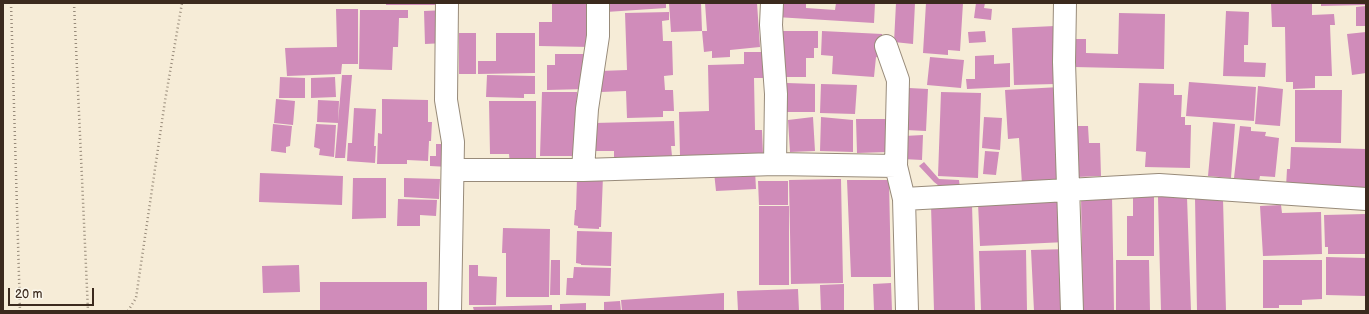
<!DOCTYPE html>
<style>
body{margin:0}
#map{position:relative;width:1369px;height:314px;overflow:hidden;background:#f6ecd7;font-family:"Balsamiq Sans",sans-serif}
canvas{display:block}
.frame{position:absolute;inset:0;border:4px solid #3b2a1e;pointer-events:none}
.scale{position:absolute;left:8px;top:288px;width:86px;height:18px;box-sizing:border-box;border:2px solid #3b2a1e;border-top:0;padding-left:5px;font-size:12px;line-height:14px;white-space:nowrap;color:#3b2a1e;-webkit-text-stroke:3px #fbf7ec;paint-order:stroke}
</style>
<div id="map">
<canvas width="1369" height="314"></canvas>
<div class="frame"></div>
<div class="scale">20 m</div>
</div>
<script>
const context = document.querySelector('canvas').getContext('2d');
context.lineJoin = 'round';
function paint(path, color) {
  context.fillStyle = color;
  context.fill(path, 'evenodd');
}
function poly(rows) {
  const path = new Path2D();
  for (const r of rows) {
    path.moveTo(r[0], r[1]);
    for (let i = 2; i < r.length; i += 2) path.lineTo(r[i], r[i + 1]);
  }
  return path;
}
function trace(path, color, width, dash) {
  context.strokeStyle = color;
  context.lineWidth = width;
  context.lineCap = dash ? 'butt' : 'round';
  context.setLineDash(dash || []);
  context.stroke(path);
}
const building = poly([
 [386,3,437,3,437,5,386,5],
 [606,3,666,3,666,8,606,12],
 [669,3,701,3,702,31,671,32],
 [705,3,757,3,760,47,730,50,730,57,712,58,712,51,704,52,702,31,707,31],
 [777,3,806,3,806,8,835,10,836,3,875,3,874,23,776,17],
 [896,3,915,3,913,44,894,42],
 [926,3,963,3,960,51,948,50,948,55,923,53],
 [976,3,985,3,984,8,992,9,991,20,974,18],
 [1271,3,1312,3,1312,15,1334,14,1335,25,1330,25,1332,76,1315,76,1315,88,1293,89,1293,82,1286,82,1285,27,1272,27],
 [1321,3,1366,3,1366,5,1321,6],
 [552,4,590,4,590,47,539,46,539,22,552,22],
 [1366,6,1366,26,1356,26,1356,7],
 [336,9,358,9,358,64,342,64,341,74,287,76,285,48,337,47],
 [360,10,408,10,408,18,399,18,398,47,393,47,392,70,359,69],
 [446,10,445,43,425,44,424,11],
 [1226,11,1249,12,1248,45,1244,45,1244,62,1266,63,1265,77,1223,76],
 [669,12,669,20,662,21,663,41,672,41,673,75,664,76,665,90,673,90,674,111,663,111,663,117,627,118,626,91,601,92,600,71,627,70,625,13],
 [1119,13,1165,14,1164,69,1074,67,1075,39,1086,39,1086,53,1118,54],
 [1055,26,1056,84,1014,85,1012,28],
 [779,31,818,31,818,48,814,48,814,58,806,58,806,77,780,77],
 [822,31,882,34,881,58,876,57,874,77,832,74,833,56,821,55],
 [985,31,986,42,969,43,968,32],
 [1366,32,1366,73,1352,75,1347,34],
 [459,33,476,33,476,74,459,74],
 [496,33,535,33,535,73,478,74,478,61,496,61],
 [744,52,768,52,769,78,754,78,755,130,762,130,763,154,680,156,679,112,709,111,708,65,744,64],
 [555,54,586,54,587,89,547,90,547,65,555,65],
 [994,55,994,64,1010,63,1010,87,967,89,966,79,975,79,975,56],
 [930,57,964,60,961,88,927,85],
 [342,75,352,75,345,158,335,158],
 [487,75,535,76,535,94,524,94,524,98,486,97],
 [280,77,305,78,305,98,279,98],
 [335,77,336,97,311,98,311,78],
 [1189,82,1256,87,1254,121,1186,116],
 [787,83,815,84,815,112,787,112],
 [1139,83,1174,84,1174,95,1182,95,1181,117,1185,117,1185,125,1191,125,1190,168,1145,167,1146,152,1136,151],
 [821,84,857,85,855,114,820,113],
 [1258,86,1283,89,1280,126,1255,124],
 [1060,87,1060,182,1022,184,1019,138,1008,139,1005,90],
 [909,88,928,89,926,131,906,130],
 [1295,90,1342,90,1341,143,1295,142],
 [542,92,577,92,576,156,540,156],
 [941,92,981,93,978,178,938,176],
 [276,99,295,101,293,125,274,123],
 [382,99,428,100,428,122,432,122,431,141,429,141,428,161,407,160,407,164,377,164,378,133,382,134],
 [318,100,339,101,338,123,317,122],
 [489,101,536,101,536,163,510,165,509,154,490,154],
 [354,108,376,109,374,146,376,146,375,163,347,161,348,143,352,143],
 [813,117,815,151,790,152,788,120],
 [821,117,853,120,853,152,820,151],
 [984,117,1002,118,1000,150,982,148],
 [856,119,889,119,889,152,857,153],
 [674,121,675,146,671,146,672,156,614,158,614,151,595,151,594,123],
 [1213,122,1235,124,1231,178,1208,176],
 [273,124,292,126,290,146,286,147,286,153,271,151],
 [316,124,336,125,334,157,319,155,320,149,314,147],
 [1074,126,1088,126,1089,143,1100,143,1101,176,1077,177],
 [1240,126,1251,127,1251,131,1266,132,1265,136,1279,138,1275,177,1260,176,1259,181,1234,178],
 [923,135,922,160,903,159,904,136],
 [436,144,449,144,449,167,430,166,430,156,436,156],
 [1291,147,1366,149,1366,190,1286,187,1287,169,1290,169],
 [985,151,999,152,996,175,983,174],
 [924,162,939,179,959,180,960,188,943,189,934,182,919,166],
 [755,170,756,189,716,191,714,172],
 [260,173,343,176,342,205,259,202],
 [603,176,601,227,599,227,599,229,578,228,578,226,574,225,575,210,576,210,577,178],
 [353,178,386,178,386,218,352,219],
 [404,178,440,179,439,199,404,197],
 [841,179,843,283,791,284,789,180],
 [847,180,889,180,891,277,851,277],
 [758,181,788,181,788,205,759,205],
 [1112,196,1114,311,1083,311,1081,197],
 [1133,197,1154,197,1154,256,1127,256,1127,216,1133,216],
 [1158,197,1187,197,1191,311,1161,311],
 [1063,198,1066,242,980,246,978,203],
 [1195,198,1223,199,1226,311,1197,311],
 [398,199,437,200,436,216,420,215,420,226,397,226],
 [972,204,975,311,934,311,931,205],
 [1281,205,1282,213,1321,212,1322,254,1263,256,1260,206],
 [759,206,789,206,789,285,759,285],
 [1366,214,1366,254,1328,254,1328,247,1325,247,1324,215],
 [503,228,550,229,549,297,506,297,506,253,502,253],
 [577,231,612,232,611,266,581,265,581,264,576,263],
 [1069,249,1071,311,1034,311,1031,250],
 [1026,250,1027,311,981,311,979,251],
 [1326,257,1366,258,1366,296,1326,295],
 [551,260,560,260,560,295,550,295],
 [1116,260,1149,260,1150,311,1116,311],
 [1263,260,1322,260,1322,299,1302,300,1302,305,1279,305,1279,308,1263,308],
 [299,265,300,292,263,293,262,266],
 [469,265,478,265,478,276,497,277,496,305,469,305],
 [574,267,611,268,610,296,566,295,567,278,573,278],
 [320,282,427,282,427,311,320,311],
 [891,283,892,311,874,311,873,284],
 [844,284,844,311,821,311,820,285],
 [798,289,799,311,738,311,737,291],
 [724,293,724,311,622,311,621,300],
 [620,301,621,311,604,311,604,302],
 [586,303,586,311,560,311,560,304],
 [552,305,552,311,474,311,473,307]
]);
const path = poly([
 [11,3,20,311],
 [74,3,88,311],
 [128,311,136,298,165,101,182,3]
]);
const street = poly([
 [447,3,446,100,453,142,450,311],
 [772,3,771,25,776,94,775,164],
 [1065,3,1064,62,1072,311],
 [886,46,898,80,896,166],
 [453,170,583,170,775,164,896,166,904,199,907,311],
 [583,170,587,109,598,36,598,3],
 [904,199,1159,185,1366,199]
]);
paint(building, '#d08cba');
trace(street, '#988b7a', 24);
trace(path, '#988b7a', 2.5, [1, 3]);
trace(street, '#fff', 22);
</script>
